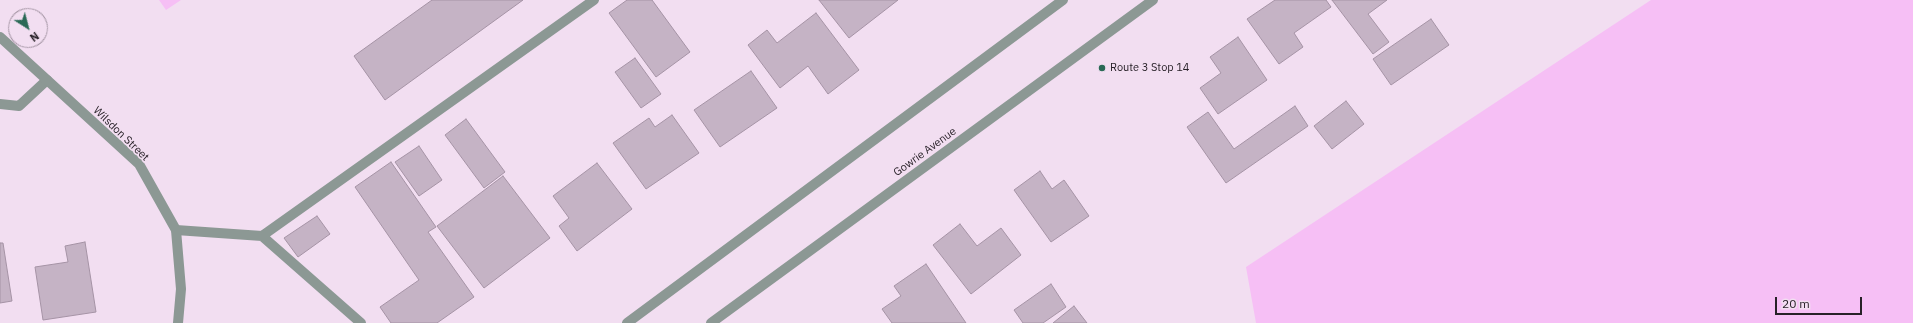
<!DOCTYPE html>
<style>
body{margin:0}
#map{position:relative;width:1913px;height:323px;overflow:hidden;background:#f2def1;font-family:"IBM Plex Sans",sans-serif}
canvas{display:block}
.north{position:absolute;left:8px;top:8px;width:40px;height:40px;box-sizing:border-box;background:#f2def1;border:1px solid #a192a1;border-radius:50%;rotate:144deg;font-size:11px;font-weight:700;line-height:16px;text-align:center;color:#282128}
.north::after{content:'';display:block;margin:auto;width:14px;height:18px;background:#2a6956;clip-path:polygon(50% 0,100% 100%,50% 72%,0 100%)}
.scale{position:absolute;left:1775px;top:297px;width:87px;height:18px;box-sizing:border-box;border:2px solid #282128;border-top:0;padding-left:5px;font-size:12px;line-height:14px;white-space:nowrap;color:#282128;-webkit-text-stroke:3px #f2def1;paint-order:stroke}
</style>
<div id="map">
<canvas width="1913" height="323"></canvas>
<div class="north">N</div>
<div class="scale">20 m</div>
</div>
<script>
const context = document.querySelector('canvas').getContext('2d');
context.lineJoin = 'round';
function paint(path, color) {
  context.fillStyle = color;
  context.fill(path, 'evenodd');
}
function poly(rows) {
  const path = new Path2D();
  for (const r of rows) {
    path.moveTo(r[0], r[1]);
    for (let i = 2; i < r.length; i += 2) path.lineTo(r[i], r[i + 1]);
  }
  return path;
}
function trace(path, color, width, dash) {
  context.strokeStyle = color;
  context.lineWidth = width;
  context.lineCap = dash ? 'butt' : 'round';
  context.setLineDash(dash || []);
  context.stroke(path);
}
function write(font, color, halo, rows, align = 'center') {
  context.font = font + ' "IBM Plex Sans",sans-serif';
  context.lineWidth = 3.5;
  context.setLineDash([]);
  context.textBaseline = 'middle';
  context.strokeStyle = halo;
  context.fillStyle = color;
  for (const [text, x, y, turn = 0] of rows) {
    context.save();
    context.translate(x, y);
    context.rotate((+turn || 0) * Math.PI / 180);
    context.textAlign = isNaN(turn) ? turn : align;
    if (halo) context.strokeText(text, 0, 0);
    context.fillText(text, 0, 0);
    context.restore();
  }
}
const green = poly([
 [159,0,181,0,166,10],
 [1651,0,1913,0,1913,323,1256,323,1246,267]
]);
const building = poly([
 [432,0,523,0,385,100,354,56,432,0],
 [627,0,652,0,690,52,656,77,609,13,627,0],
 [819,0,898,0,849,38,819,0],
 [1275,0,1326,0,1331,7,1294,33,1303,47,1279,64,1247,19,1275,0],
 [1332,0,1387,0,1368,14,1389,42,1373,54,1332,0],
 [816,13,859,70,828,94,808,66,780,88,748,45,767,30,777,43,816,13],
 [1431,19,1449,45,1391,85,1373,59,1431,19],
 [1238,37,1267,80,1218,114,1200,88,1221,73,1210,57,1238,37],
 [635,58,661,94,641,108,615,72,635,58],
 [751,71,777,108,720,147,694,110,751,71],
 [1346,101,1364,124,1332,149,1314,126,1346,101],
 [1295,106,1308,126,1226,183,1187,127,1208,112,1234,149,1295,106],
 [672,115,699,153,646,189,613,143,649,118,655,127,672,115],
 [466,119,505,172,484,188,445,135,466,119],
 [419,146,442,180,419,196,395,162,419,146],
 [391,162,436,227,428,232,474,297,437,323,391,323,380,307,419,280,355,187,391,162],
 [597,163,632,209,577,251,559,226,569,218,553,196,597,163],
 [1040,171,1052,189,1064,180,1089,216,1051,242,1014,190,1040,171],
 [503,176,550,238,484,288,437,226,503,176],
 [317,216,330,234,298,257,284,238,317,216],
 [960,224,977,246,1001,228,1021,255,971,294,933,245,960,224],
 [85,242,96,312,43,320,35,267,68,262,65,246,85,242],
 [0,243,3,243,12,301,0,303,0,243],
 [926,264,966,323,892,323,882,309,901,296,894,286,926,264],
 [1051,284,1066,307,1043,323,1023,323,1014,310,1051,284],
 [1074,306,1087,323,1053,323,1074,306]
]);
const service = poly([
 [0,104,19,106,47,80],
 [176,230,262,236,361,323],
 [262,236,594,0]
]);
const minor = poly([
 [0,37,139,164,176,230,181,289,178,323]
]);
const tertiary = poly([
 [627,323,1063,0],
 [711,323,1153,0]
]);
const markers = [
 [1102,68,4,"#2a6956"]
];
const poiNames = [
 ["Route 3 Stop 14",1110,68]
];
const streetNames = [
 ["Wilsdon Street",121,134,44],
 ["Gowrie Avenue",925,152,-36]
];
paint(green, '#f6bff5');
paint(building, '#c5b3c5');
trace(building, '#a593a5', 1);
trace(service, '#8c9894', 10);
trace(minor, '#8c9894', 10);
trace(tertiary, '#8c9894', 10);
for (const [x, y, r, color] of markers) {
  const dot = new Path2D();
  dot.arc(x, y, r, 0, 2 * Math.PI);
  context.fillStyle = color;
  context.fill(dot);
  trace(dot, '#f2def1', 1.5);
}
write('11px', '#282128', '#f2def1', poiNames, 'left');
write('11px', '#282128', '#f2def1', streetNames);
</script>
